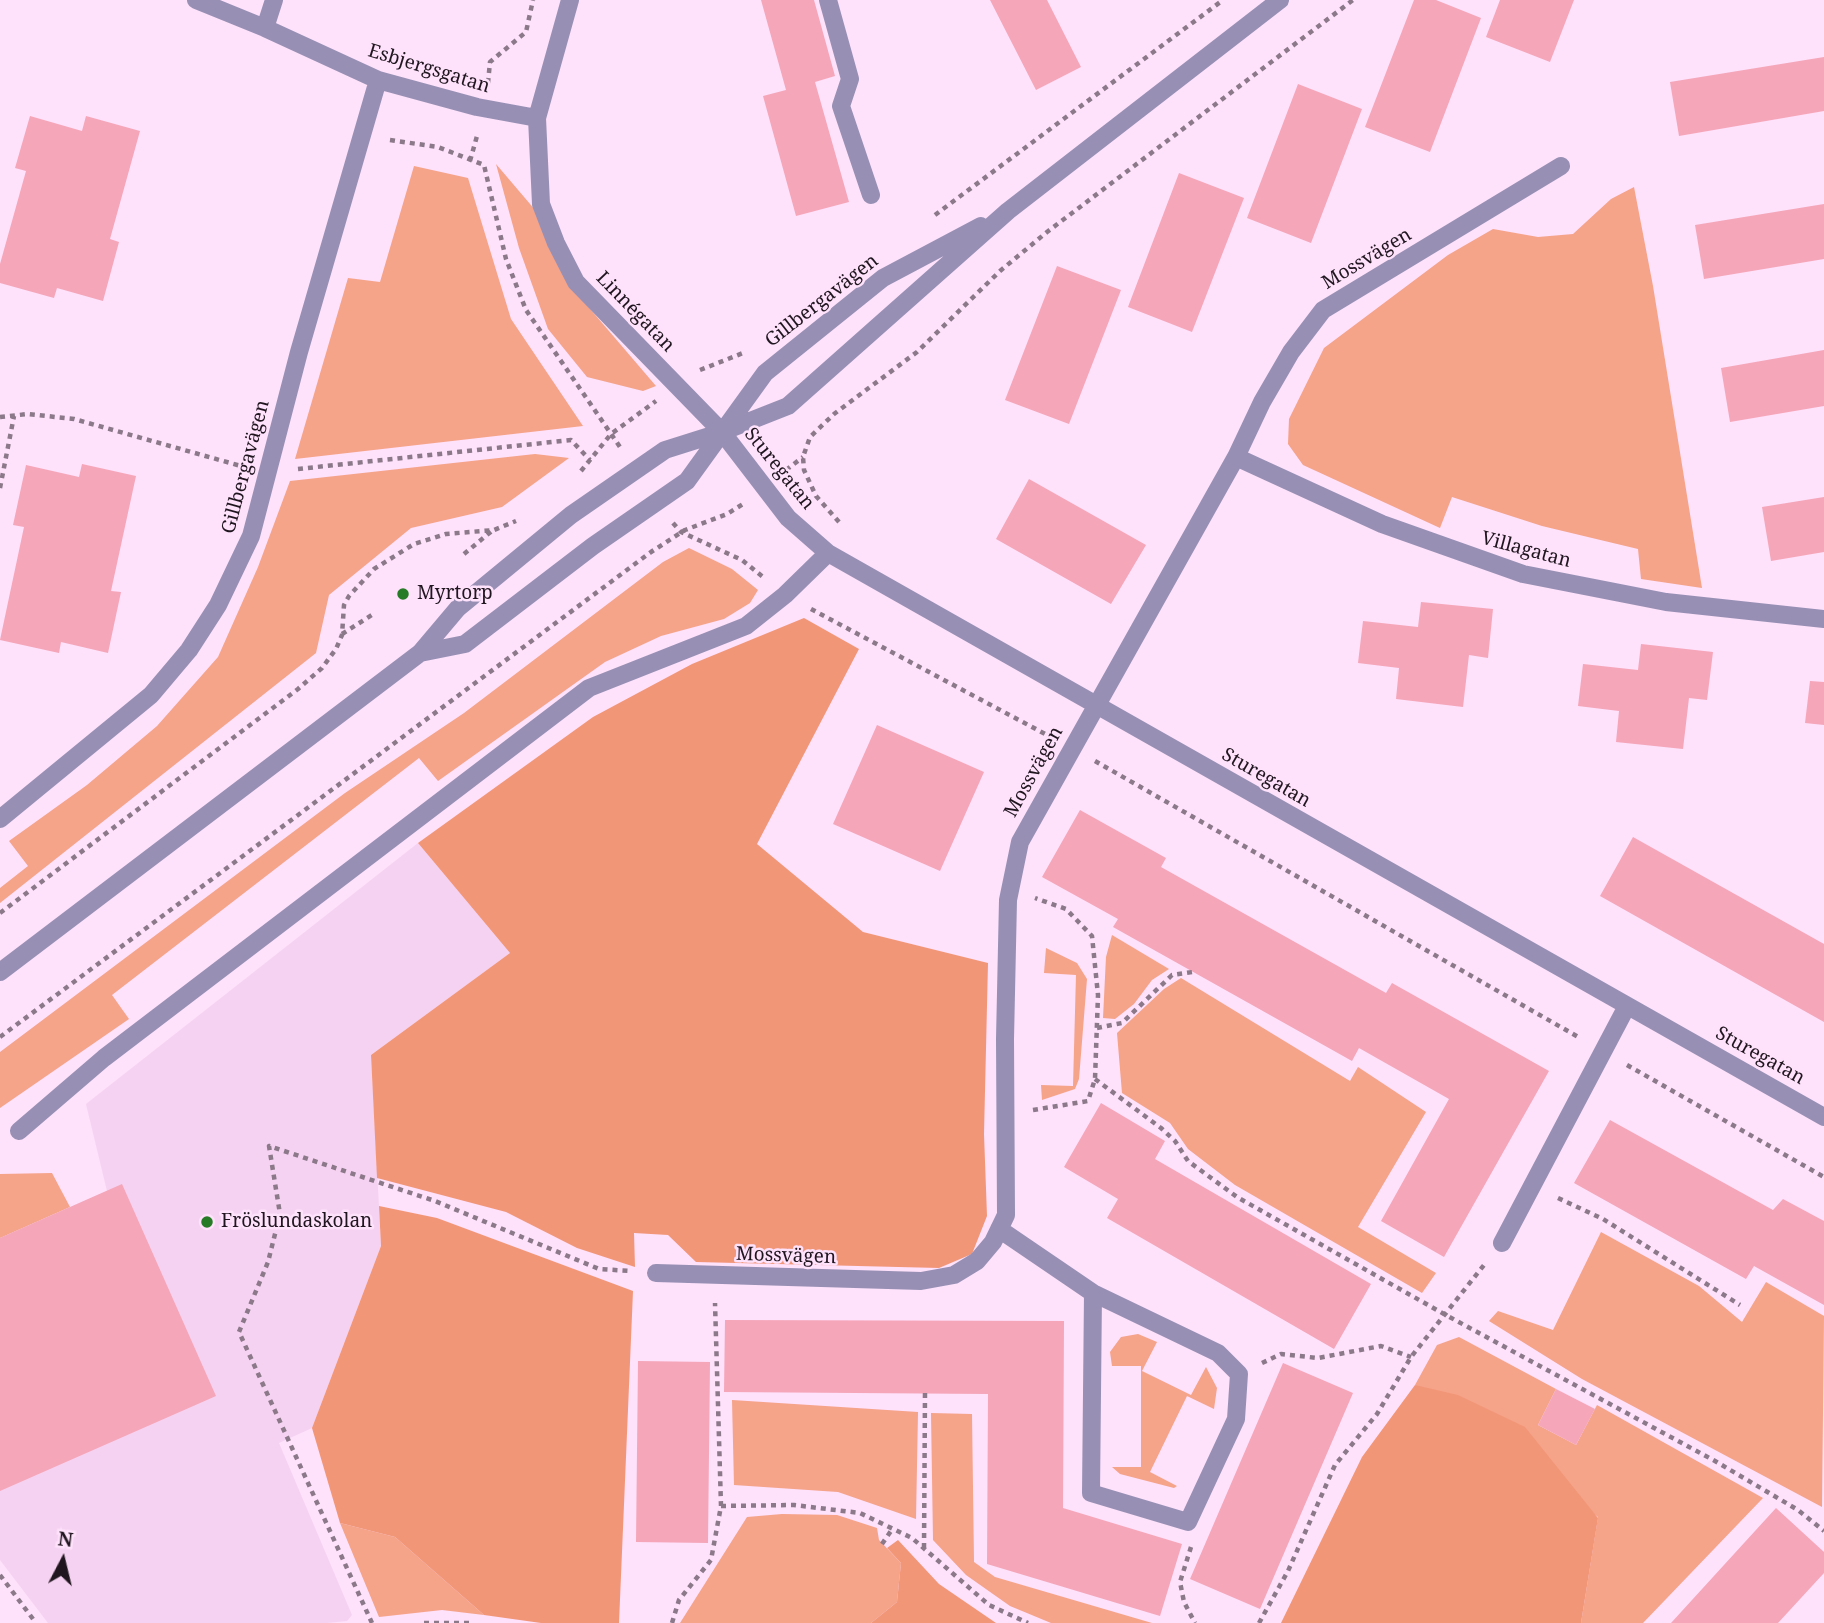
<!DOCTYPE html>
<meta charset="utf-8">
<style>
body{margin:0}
#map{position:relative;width:1824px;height:1623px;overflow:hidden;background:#fee1fb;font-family:"Noto Serif",serif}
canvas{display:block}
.north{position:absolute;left:28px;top:1525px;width:70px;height:70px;-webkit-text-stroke:5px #fee1fb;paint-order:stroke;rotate:7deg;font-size:19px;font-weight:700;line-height:28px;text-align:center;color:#20161f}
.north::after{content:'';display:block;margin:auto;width:24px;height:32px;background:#20161f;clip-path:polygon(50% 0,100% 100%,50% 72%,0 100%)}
</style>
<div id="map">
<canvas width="1824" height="1623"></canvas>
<div class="north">N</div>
</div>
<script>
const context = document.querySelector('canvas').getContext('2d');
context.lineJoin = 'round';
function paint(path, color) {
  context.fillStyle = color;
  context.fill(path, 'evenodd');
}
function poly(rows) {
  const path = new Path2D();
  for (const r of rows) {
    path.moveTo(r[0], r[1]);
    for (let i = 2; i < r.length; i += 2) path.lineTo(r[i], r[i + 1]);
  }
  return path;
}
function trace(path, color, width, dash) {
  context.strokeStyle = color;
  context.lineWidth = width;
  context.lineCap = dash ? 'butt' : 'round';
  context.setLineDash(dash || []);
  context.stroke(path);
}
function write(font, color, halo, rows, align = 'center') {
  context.font = font + ' "Noto Serif",serif';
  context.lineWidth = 5;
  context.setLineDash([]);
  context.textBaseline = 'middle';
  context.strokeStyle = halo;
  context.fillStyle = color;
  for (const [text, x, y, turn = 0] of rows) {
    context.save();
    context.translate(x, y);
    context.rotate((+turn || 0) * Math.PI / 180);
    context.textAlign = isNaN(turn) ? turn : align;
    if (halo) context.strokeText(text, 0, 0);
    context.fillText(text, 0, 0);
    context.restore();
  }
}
const built = poly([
 [418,843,510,953,371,1055,381,1246,312,1428,279,1443,352,1615,347,1621,327,1623,48,1623,0,1560,0,1238,107,1191,86,1104]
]);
const green = poly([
 [496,164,536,211,579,296,656,386,643,391,587,377,548,329,519,248],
 [414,166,468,178,511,319,583,426,295,459,348,278,380,282],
 [1634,187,1653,286,1702,588,1641,579,1638,549,1542,526,1452,497,1440,528,1303,465,1288,444,1289,419,1324,348,1448,255,1493,229,1538,237,1573,234,1611,199],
 [535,454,569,458,502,507,411,528,329,595,316,653,0,903,0,888,28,866,9,841,87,785,157,726,218,657,258,567,290,481],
 [689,548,732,569,758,590,750,603,724,619,661,636,605,662,438,781,419,758,112,995,129,1019,0,1108,0,1052,345,793,464,713,663,562],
 [1112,935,1169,969,1152,980,1134,1004,1115,1019,1103,1018,1106,957],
 [1046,948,1077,963,1087,979,1079,1079,1075,1089,1042,1100,1041,1085,1073,1086,1076,975,1044,973],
 [1181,978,1350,1081,1358,1067,1426,1112,1358,1227,1436,1273,1422,1293,1235,1185,1188,1149,1170,1123,1122,1093,1117,1033,1164,989],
 [52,1173,70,1207,0,1238,0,1174],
 [1601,1232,1699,1286,1742,1322,1766,1282,1824,1316,1822,1507,1582,1379,1489,1321,1498,1311,1553,1330],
 [1138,1334,1157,1342,1142,1371,1191,1395,1206,1367,1217,1388,1214,1409,1187,1396,1150,1472,1177,1486,1174,1488,1120,1474,1112,1467,1141,1467,1141,1366,1112,1366,1110,1352,1121,1337],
 [1459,1337,1556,1389,1538,1425,1576,1445,1597,1405,1763,1498,1643,1623,1581,1623,1598,1517,1415,1385,1437,1345],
 [732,1400,918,1412,916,1519,838,1492,734,1485],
 [931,1413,972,1414,974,1562,995,1577,1152,1623,1051,1623,1010,1606,966,1575,933,1540],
 [782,1514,837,1515,877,1528,879,1540,901,1563,897,1602,871,1623,680,1623,747,1517],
 [340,1523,395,1537,484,1615,442,1610,379,1617]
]);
const forest = poly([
 [804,618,859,649,757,844,863,932,988,963,984,1134,987,1216,972,1254,939,1268,696,1262,668,1235,634,1233,635,1267,577,1248,506,1212,377,1178,371,1055,510,953,418,843,593,717,692,664],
 [379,1206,437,1218,633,1291,619,1623,541,1623,484,1615,395,1537,340,1523,312,1428,381,1246],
 [1415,1385,1458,1395,1525,1427,1598,1518,1581,1623,1281,1623,1362,1457],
 [898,1540,939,1584,996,1623,871,1623,897,1602,901,1563,887,1548]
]);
const building = poly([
 [761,0,814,0,835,76,815,82,849,202,796,216,763,96,786,90],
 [990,0,1047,0,1081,67,1036,90],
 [1414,0,1436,0,1481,18,1430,152,1365,127],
 [1500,0,1574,0,1550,62,1486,37],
 [1824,57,1824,111,1679,136,1670,82],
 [1298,84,1362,109,1311,243,1247,218],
 [30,116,82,131,86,116,140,131,110,239,119,242,103,301,57,288,54,298,0,283,0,264,26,171,15,168],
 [1179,173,1244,198,1192,332,1128,307],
 [1824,204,1824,259,1704,279,1695,225],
 [1057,266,1121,290,1069,424,1005,400],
 [1824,350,1824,406,1730,422,1721,368],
 [82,464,136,476,111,591,121,592,108,653,61,642,59,653,0,640,24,527,13,525,26,465,79,477],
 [1029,479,1146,545,1111,604,996,539],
 [1824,497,1824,552,1771,561,1762,507],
 [1421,602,1493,609,1488,658,1469,655,1463,707,1396,699,1399,668,1358,663,1363,621,1418,627],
 [1641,644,1713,652,1707,700,1689,698,1683,749,1616,742,1619,711,1578,706,1583,664,1638,670],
 [1810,681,1824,682,1824,725,1805,723],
 [877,725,984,772,940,871,833,824],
 [1080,810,1166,858,1161,867,1386,993,1392,983,1549,1071,1444,1257,1381,1221,1449,1099,1359,1048,1352,1061,1113,927,1118,919,1042,877],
 [1633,837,1824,944,1824,1022,1600,896],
 [1101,1103,1165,1141,1155,1159,1371,1284,1334,1349,1107,1218,1118,1199,1064,1167],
 [1610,1120,1773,1210,1783,1199,1824,1221,1824,1305,1754,1266,1746,1279,1574,1183],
 [122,1184,216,1396,0,1491,0,1238],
 [725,1320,1064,1321,1063,1508,1182,1544,1160,1616,987,1564,988,1394,724,1392],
 [638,1361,710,1362,708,1543,636,1542],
 [1283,1363,1353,1393,1260,1609,1190,1579],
 [1556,1389,1595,1409,1576,1445,1538,1425],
 [1776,1508,1824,1552,1824,1573,1778,1623,1671,1623]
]);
const path = poly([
 [488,83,490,62,526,32,533,0],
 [390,140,438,147,484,165,506,259,526,310,620,447],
 [470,161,477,136],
 [935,215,1223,0],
 [700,370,743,353],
 [0,417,28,414,74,419,241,466],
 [298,469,571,440,590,460],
 [786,470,803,457],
 [581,471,611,434,656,401],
 [0,488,14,416],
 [839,522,816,496,804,470,803,457,810,437,834,414,917,352,1000,271,1047,232,1353,0],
 [673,523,681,532,742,560,763,577],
 [464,554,493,530],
 [811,609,1047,735],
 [342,634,375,613],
 [1095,761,1580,1038],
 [0,913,298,689,322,668,336,649,342,635,344,605,349,596,374,569,414,544,446,534,494,530,516,521],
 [1097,1028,1122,1023,1172,975,1193,972],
 [0,1037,651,552,685,530,727,514,743,504],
 [1627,1065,1824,1177],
 [1095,1079,1161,1128,1175,1141,1188,1161,1237,1197,1444,1314,1715,1461,1798,1510,1824,1531],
 [1033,1110,1088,1101,1095,1079,1098,995,1092,936,1066,909,1035,898],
 [1558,1198,1603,1219,1740,1305],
 [1262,1363,1281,1354,1318,1358,1381,1346,1411,1357],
 [721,1506,794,1505,860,1513,912,1538,989,1605,1028,1623],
 [882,1544,893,1528],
 [1191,1547,1180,1582,1184,1602,1195,1623],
 [924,1548,925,1393],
 [0,1575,36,1623],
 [372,1623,239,1332,268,1262,280,1214,269,1146,435,1201,599,1269,631,1271],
 [424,1623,473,1623],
 [672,1623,679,1600,711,1560,721,1506,715,1303],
 [1259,1623,1288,1571,1335,1465,1377,1414,1411,1357,1484,1265]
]);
const minor = poly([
 [196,0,265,28,378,80,477,107,537,118],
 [570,0,537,118,541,204,556,243,576,282,722,432,788,518,828,553,1824,1117],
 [828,0,850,79,841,106,871,195],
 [265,28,274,0],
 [1236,457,1382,524,1523,574,1666,602,1824,619],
 [420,653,465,644,593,546,687,481,765,373,883,278,981,226],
 [0,819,151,695,189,650,218,605,251,536,299,352,378,80],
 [0,972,420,653,458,608,571,515,665,450,722,432,788,406,1008,211,1280,0],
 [19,1131,104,1058,589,688,746,626,785,595,828,553],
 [999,1229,1093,1293,1218,1353,1239,1374,1236,1419,1188,1522,1091,1493,1093,1293],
 [1502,1243,1627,1006],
 [656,1273,921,1281,954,1275,977,1261,993,1242,1006,1215,1005,1039,1008,900,1020,842,1236,457,1262,402,1291,352,1323,310,1561,166]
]);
const markers = [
 [403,594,7,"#267b27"],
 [207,1222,7,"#267b27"]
];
const streetNames = [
 ["Esbjergsgatan",429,69,17],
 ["Mossvägen",1367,259,-31],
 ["Gillbergavägen",822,301,-38],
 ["Linnégatan",635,312,46],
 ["Gillbergavägen",246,467,-75],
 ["Sturegatan",779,469,51],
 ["Villagatan",1526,550,15],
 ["Mossvägen",1034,772,-61],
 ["Sturegatan",1266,778,30],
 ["Sturegatan",1760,1056,29],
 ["Mossvägen",786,1256,2]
];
const poiNames = [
 ["Myrtorp",417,594],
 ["Fröslundaskolan",221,1222]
];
paint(built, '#f5d2f1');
paint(green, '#f5a389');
paint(forest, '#f29678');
paint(building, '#f5a6b9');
trace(path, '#8b7889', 4.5, [5, 5]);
trace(minor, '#9790b4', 18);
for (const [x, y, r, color] of markers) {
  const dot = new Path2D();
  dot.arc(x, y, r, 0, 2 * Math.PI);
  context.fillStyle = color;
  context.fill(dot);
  trace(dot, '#fee1fb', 2.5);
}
write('19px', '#20161f', '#fee1fb', streetNames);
write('19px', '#20161f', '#fee1fb', poiNames, 'left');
</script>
